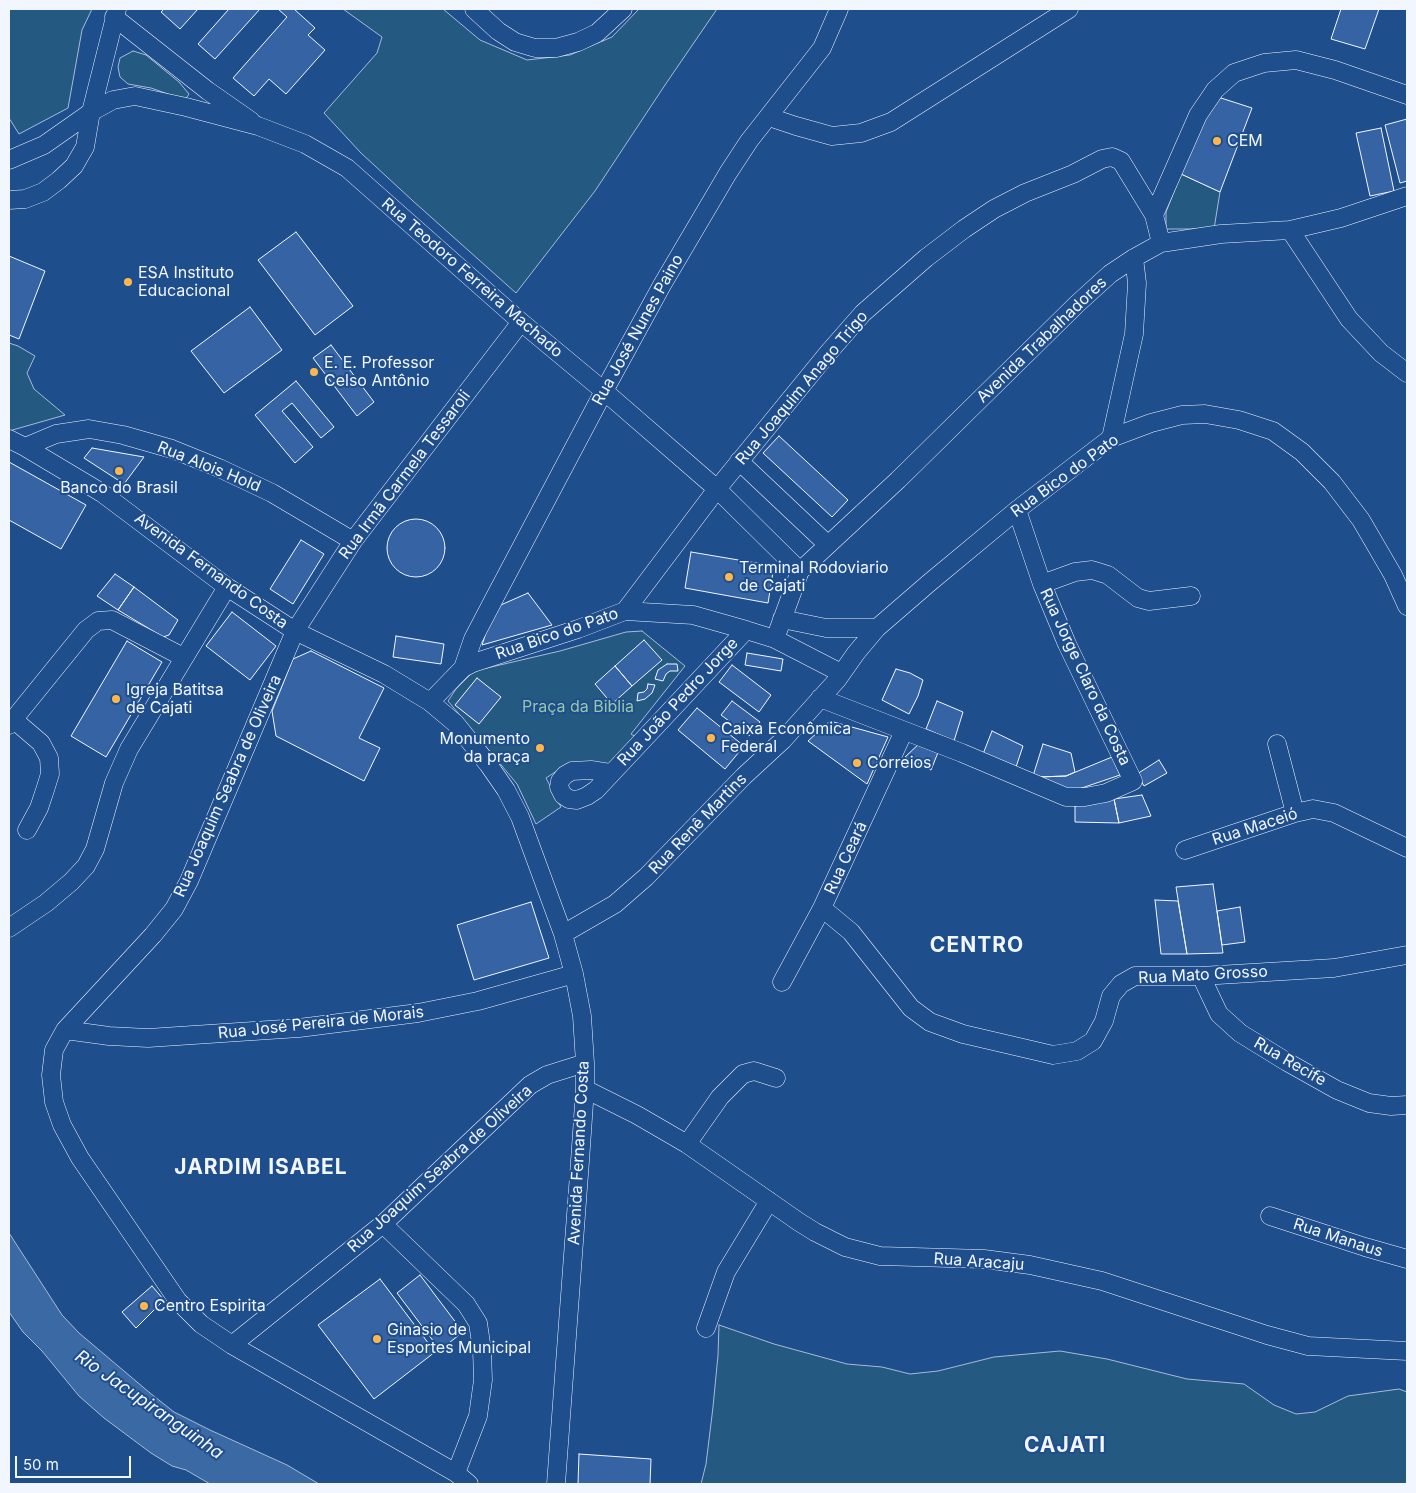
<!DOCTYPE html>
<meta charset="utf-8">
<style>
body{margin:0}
#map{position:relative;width:1416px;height:1493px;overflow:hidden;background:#1f4e8c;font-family:Inter,sans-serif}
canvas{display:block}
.frame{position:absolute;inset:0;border:10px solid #f2f6ff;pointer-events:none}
.scale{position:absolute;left:15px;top:1456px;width:116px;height:22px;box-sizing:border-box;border:2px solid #f2f6ff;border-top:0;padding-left:6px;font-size:15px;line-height:18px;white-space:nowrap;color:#f2f6ff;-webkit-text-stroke:4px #1f4e8c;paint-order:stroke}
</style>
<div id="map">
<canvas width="1416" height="1493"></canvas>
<div class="frame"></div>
<div class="scale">50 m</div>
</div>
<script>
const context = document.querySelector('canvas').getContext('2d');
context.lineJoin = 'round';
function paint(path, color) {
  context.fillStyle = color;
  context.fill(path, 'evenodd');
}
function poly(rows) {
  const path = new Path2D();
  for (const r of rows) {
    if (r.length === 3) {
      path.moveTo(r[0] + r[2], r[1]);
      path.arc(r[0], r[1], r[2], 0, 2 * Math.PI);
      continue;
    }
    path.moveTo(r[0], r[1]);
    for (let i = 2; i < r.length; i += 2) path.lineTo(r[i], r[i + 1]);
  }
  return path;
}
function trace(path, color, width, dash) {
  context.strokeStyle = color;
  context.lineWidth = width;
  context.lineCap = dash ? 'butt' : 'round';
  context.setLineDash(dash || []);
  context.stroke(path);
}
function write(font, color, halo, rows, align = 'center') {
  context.font = font + ' Inter,sans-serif';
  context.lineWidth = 4;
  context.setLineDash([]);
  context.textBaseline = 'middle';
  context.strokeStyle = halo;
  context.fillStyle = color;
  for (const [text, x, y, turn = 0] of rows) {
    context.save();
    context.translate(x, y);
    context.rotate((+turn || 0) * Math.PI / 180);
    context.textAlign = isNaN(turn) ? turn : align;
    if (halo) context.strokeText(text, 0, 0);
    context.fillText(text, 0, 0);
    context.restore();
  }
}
const green = poly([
 [9,9,92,9,82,30,68,108,19,134,9,118,9,9],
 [343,9,443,9,480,40,527,60,570,55,612,37,639,9,717,9,665,85,595,191,516,293,413,201,361,153,324,113,377,53,382,37,343,9],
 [133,51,146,55,179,82,189,94,185,100,151,88,128,84,120,77,118,67,120,58,133,51],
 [1181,174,1220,192,1214,229,1166,229,1166,212,1181,174],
 [9,343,18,346,35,356,27,373,34,389,65,415,9,431,9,343],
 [642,631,685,666,631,734,638,738,606,768,566,765,546,778,561,807,536,824,517,784,448,701,456,689,474,671,560,651,626,632,642,631],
 [719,1325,774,1344,847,1364,882,1367,910,1374,938,1371,994,1357,1060,1351,1107,1359,1187,1379,1244,1384,1274,1405,1296,1414,1315,1412,1348,1396,1399,1389,1407,1392,1407,1484,701,1484,706,1464,713,1407,718,1355,719,1325]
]);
const water = poly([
 [9,1233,62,1315,79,1333,150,1393,174,1412,210,1430,287,1465,319,1484,210,1484,186,1470,172,1466,151,1453,104,1418,79,1396,42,1351,23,1332,9,1312,9,1233]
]);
const building = poly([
 [164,9,198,9,180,29,161,12,164,9],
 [229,9,260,9,215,59,198,44,229,9],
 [278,9,294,9,315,28,308,35,325,50,286,94,269,79,254,96,233,78,287,17,278,9],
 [1341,9,1379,9,1365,49,1331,39,1341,9],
 [1221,98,1252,108,1220,192,1181,174,1207,108,1221,98],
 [1407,119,1407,181,1400,183,1385,125,1407,119],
 [1381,128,1394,191,1370,196,1356,133,1381,128],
 [296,232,353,306,315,335,258,260,296,232],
 [9,256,45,271,19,339,9,335,9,256],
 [250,307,282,350,224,393,191,351,250,307],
 [331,345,374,402,357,416,313,358,331,345],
 [296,381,334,427,321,438,292,403,282,411,313,447,295,463,255,415,296,381],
 [779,436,848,500,832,517,763,453,779,436],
 [92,448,144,457,124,484,84,458,92,448],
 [9,462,86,505,61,549,9,520,9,462],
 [416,548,29],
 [301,540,324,554,293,604,270,589,301,540],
 [691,552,774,566,768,603,685,588,691,552],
 [115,574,134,587,118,610,97,596,115,574],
 [134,587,178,620,169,635,163,637,118,610,134,587],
 [528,593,552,625,482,645,494,608,528,593],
 [232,612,276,646,250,680,206,646,232,612],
 [396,636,444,644,441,664,393,657,396,636],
 [644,640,662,660,632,686,615,666,644,640],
 [127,641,162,662,106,757,71,736,127,641],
 [311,651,384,688,359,738,380,748,364,781,276,736,272,711,293,659,311,651],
 [747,653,783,659,781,671,745,665,747,653],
 [667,664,677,664,678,671,670,671,666,674,663,681,655,679,658,670,667,664],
 [732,665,771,695,759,712,719,682,732,665],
 [615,666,632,686,612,704,595,684,615,666],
 [896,669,910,673,923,680,918,696,909,714,882,700,896,669],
 [477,678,501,697,479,724,455,705,477,678],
 [648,684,655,685,652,693,645,699,637,701,638,693,644,692,647,689,648,684],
 [732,701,760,722,749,736,721,715,732,701],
 [937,701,963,712,954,741,926,729,937,701],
 [697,708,744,746,725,769,678,730,697,708],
 [830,721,888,737,867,784,808,741,830,721],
 [992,731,1023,746,1016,767,983,754,992,731],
 [921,742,939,750,931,770,905,757,921,742],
 [1043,744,1071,753,1075,772,1066,776,1038,777,1033,776,1043,744],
 [1112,757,1120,775,1073,791,1038,777,1066,776,1112,757],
 [1159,760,1167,773,1144,786,1137,774,1159,760],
 [1142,795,1151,816,1119,823,1114,799,1142,795],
 [1114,799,1119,823,1075,822,1075,806,1114,799],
 [1213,884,1223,953,1187,954,1176,887,1213,884],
 [1155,900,1178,901,1187,954,1161,954,1155,900],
 [531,902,549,958,474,980,457,925,531,902],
 [1240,907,1245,942,1222,945,1217,911,1240,907],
 [420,1275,463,1332,440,1350,397,1293,420,1275],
 [380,1279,435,1352,374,1399,318,1325,380,1279],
 [152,1286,164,1300,136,1328,122,1312,152,1286],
 [579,1454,651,1459,650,1484,578,1484,579,1454]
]);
const minor = poly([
 [474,9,498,31,515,42,535,48,556,48,578,42,597,33,623,9],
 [114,17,208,91,251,121],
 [769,117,796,126,832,136,861,133,891,122,1069,9],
 [9,160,44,145,91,112,113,100,135,96,186,107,258,126,305,144,347,168,521,322,604,391,717,489,800,571],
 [9,200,25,199,43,192,59,180,74,166,85,147,91,112,117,9],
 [1154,215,1198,115,1215,90,1234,73,1264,63,1296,60,1335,70,1407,95],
 [1290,230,1349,319,1381,353,1407,373],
 [521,322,353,541,295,631,189,881,174,909,153,935,65,1030,54,1050,51,1075,54,1102,62,1125,80,1158,178,1301,201,1324,232,1345,383,1224,530,1085,547,1075,585,1063],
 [1111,438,1134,334,1137,283,1134,258],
 [9,439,25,447,102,493,227,587,295,631,384,674,430,702,455,723,488,764,506,790,520,817,563,934,574,974,582,1016,585,1063,585,1089,580,1161,556,1484],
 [25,447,56,434,89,429,123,435,172,449,219,468,272,493,353,541],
 [739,461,827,544],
 [1042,584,1075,572,1092,570,1108,575,1138,598,1149,601,1191,596],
 [625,611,717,489,828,353,863,313,926,258,964,229,994,209,1025,193,1073,174,1102,159,1112,157,1121,161,1154,215,1161,243],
 [782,619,826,628,877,628],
 [775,639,800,571,898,480,1077,304,1110,274,1134,258,1161,243,1221,234,1290,230,1341,218,1407,196],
 [463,668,473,639,495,597,604,391,662,285,728,173,749,141,822,48,839,9],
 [820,698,962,753,1066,797,1085,797,1106,793,1133,781,1067,644,1042,584,1017,510],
 [430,702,463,668,473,663,578,629,625,611,693,615,746,630,775,639,841,673],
 [13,719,41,743,49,758,50,774,45,790,39,808,27,830],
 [9,725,86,630,98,621,112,620,183,657],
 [1277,744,1295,813],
 [610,773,591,770,572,771,565,775,560,781,559,787,563,795,569,799,577,800,587,796,596,790,746,630],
 [1185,850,1295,813,1313,809,1334,813,1407,848],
 [822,908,851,932,911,1008,930,1022,963,1034,1053,1055,1077,1051,1093,1041,1104,1021,1111,996,1121,984,1135,976,1201,976,1334,968,1407,955],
 [9,928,46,903,71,882,86,866,95,849,114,783,129,749,227,587],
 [563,934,615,904,646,877,744,776,783,740,837,680,856,653,877,628,929,583,1017,510,1111,438,1151,423,1182,415,1205,414,1239,420,1273,431,1302,452,1332,482,1361,520,1393,575,1407,606],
 [1201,976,1219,1014,1240,1033,1287,1062,1337,1090,1369,1103,1391,1106,1407,1105],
 [782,982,822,908,904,731],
 [65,1030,109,1036,148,1038,299,1028,418,1013,478,1001,574,974],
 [585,1089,637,1115,687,1144,799,1222,815,1232,845,1247,880,1256,984,1259,1030,1265,1102,1281,1267,1335,1308,1346,1407,1351],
 [687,1144,720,1097,743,1074,754,1071,776,1078],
 [1270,1216,1365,1247,1407,1259],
 [383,1224,466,1304,478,1323,482,1350,483,1380,478,1416,456,1473],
 [706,1328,726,1272,769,1201],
 [232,1345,456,1473,469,1484]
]);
const markers = [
 [1217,141,5,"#ffb74d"],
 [128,282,5,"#ffb74d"],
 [314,372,5,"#ffb74d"],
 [119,471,5,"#ffb74d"],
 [729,577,5,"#ffb74d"],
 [116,699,5,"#ffb74d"],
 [711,738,5,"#ffb74d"],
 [540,748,5,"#ffb74d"],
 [857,763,5,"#ffb74d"],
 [144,1306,5,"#ffb74d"],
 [377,1339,5,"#ffb74d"]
];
const poiNames = [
 ["CEM",1227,141],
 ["ESA Instituto",138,273],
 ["Educacional",138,291],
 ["E. E. Professor",324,363],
 ["Celso Antônio",324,381],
 ["Banco do Brasil",119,488,"center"],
 ["Terminal Rodoviario",739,568],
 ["de Cajati",739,586],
 ["Igreja Batitsa",126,690],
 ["de Cajati",126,708],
 ["Caixa Econômica",721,729],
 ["Federal",721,747],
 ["Monumento",530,739,"right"],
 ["da praça",530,757,"right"],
 ["Correios",867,763],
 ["Centro Espirita",154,1306],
 ["Ginasio de",387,1330],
 ["Esportes Municipal",387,1348]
];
const streetNames = [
 ["Rua Teodoro Ferreira Machado",472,278,41],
 ["Rua José Nunes Paino",638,330,-61],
 ["Avenida Trabalhadores",1042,340,-44],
 ["Rua Joaquim Anago Trigo",802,388,-50],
 ["Rua Alois Hold",209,467,22],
 ["Rua Irmã Carmela Tessaroli",405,475,-53],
 ["Rua Bico do Pato",1065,476,-36],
 ["Avenida Fernando Costa",211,571,36],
 ["Rua Bico do Pato",557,634,-19],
 ["Rua Jorge Claro da Costa",1085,677,65],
 ["Rua João Pedro Jorge",678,702,-47],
 ["Rua Joaquim Seabra de Oliveira",228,786,-66],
 ["Rua Renê Martins",698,824,-46],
 ["Rua Maceió",1255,827,-18],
 ["Rua Ceará",846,858,-65],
 ["Rua Mato Grosso",1203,975,-3],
 ["Rua José Pereira de Morais",321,1023,-6],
 ["Rua Recife",1290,1062,30],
 ["Avenida Fernando Costa",579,1153,-87],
 ["Rua Joaquim Seabra de Oliveira",440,1169,-42],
 ["Rua Manaus",1338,1238,18],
 ["Rua Aracaju",979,1262,4]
];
const parkNames = [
 ["Praça da Biblia",578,707]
];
const waterNames = [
 ["Rio Jacupiranguinha",149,1405,35]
];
const districtNames = [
 ["CENTRO",977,946],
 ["JARDIM ISABEL",261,1168],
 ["CAJATI",1065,1446]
];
paint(green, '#245a82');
trace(green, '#a8bbd7', 1);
paint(water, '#3b69a3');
trace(water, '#a8bbd7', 1);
paint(building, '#3563a3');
trace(building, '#f2f6ff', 1);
trace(minor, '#f2f6ff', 19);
trace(minor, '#1f4e8c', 18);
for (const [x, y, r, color] of markers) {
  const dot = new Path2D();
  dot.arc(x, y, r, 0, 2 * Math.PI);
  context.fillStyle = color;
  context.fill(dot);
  trace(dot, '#1f4e8c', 2);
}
write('16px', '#f2f6ff', '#1f4e8c', poiNames, 'left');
write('16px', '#f2f6ff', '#1f4e8c', streetNames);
write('16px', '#97c8a6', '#1f4e8c', parkNames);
write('italic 18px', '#f2f6ff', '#1f4e8c', waterNames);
context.letterSpacing = '1px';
write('bold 21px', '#f2f6ff', '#1f4e8c', districtNames);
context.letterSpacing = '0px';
</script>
